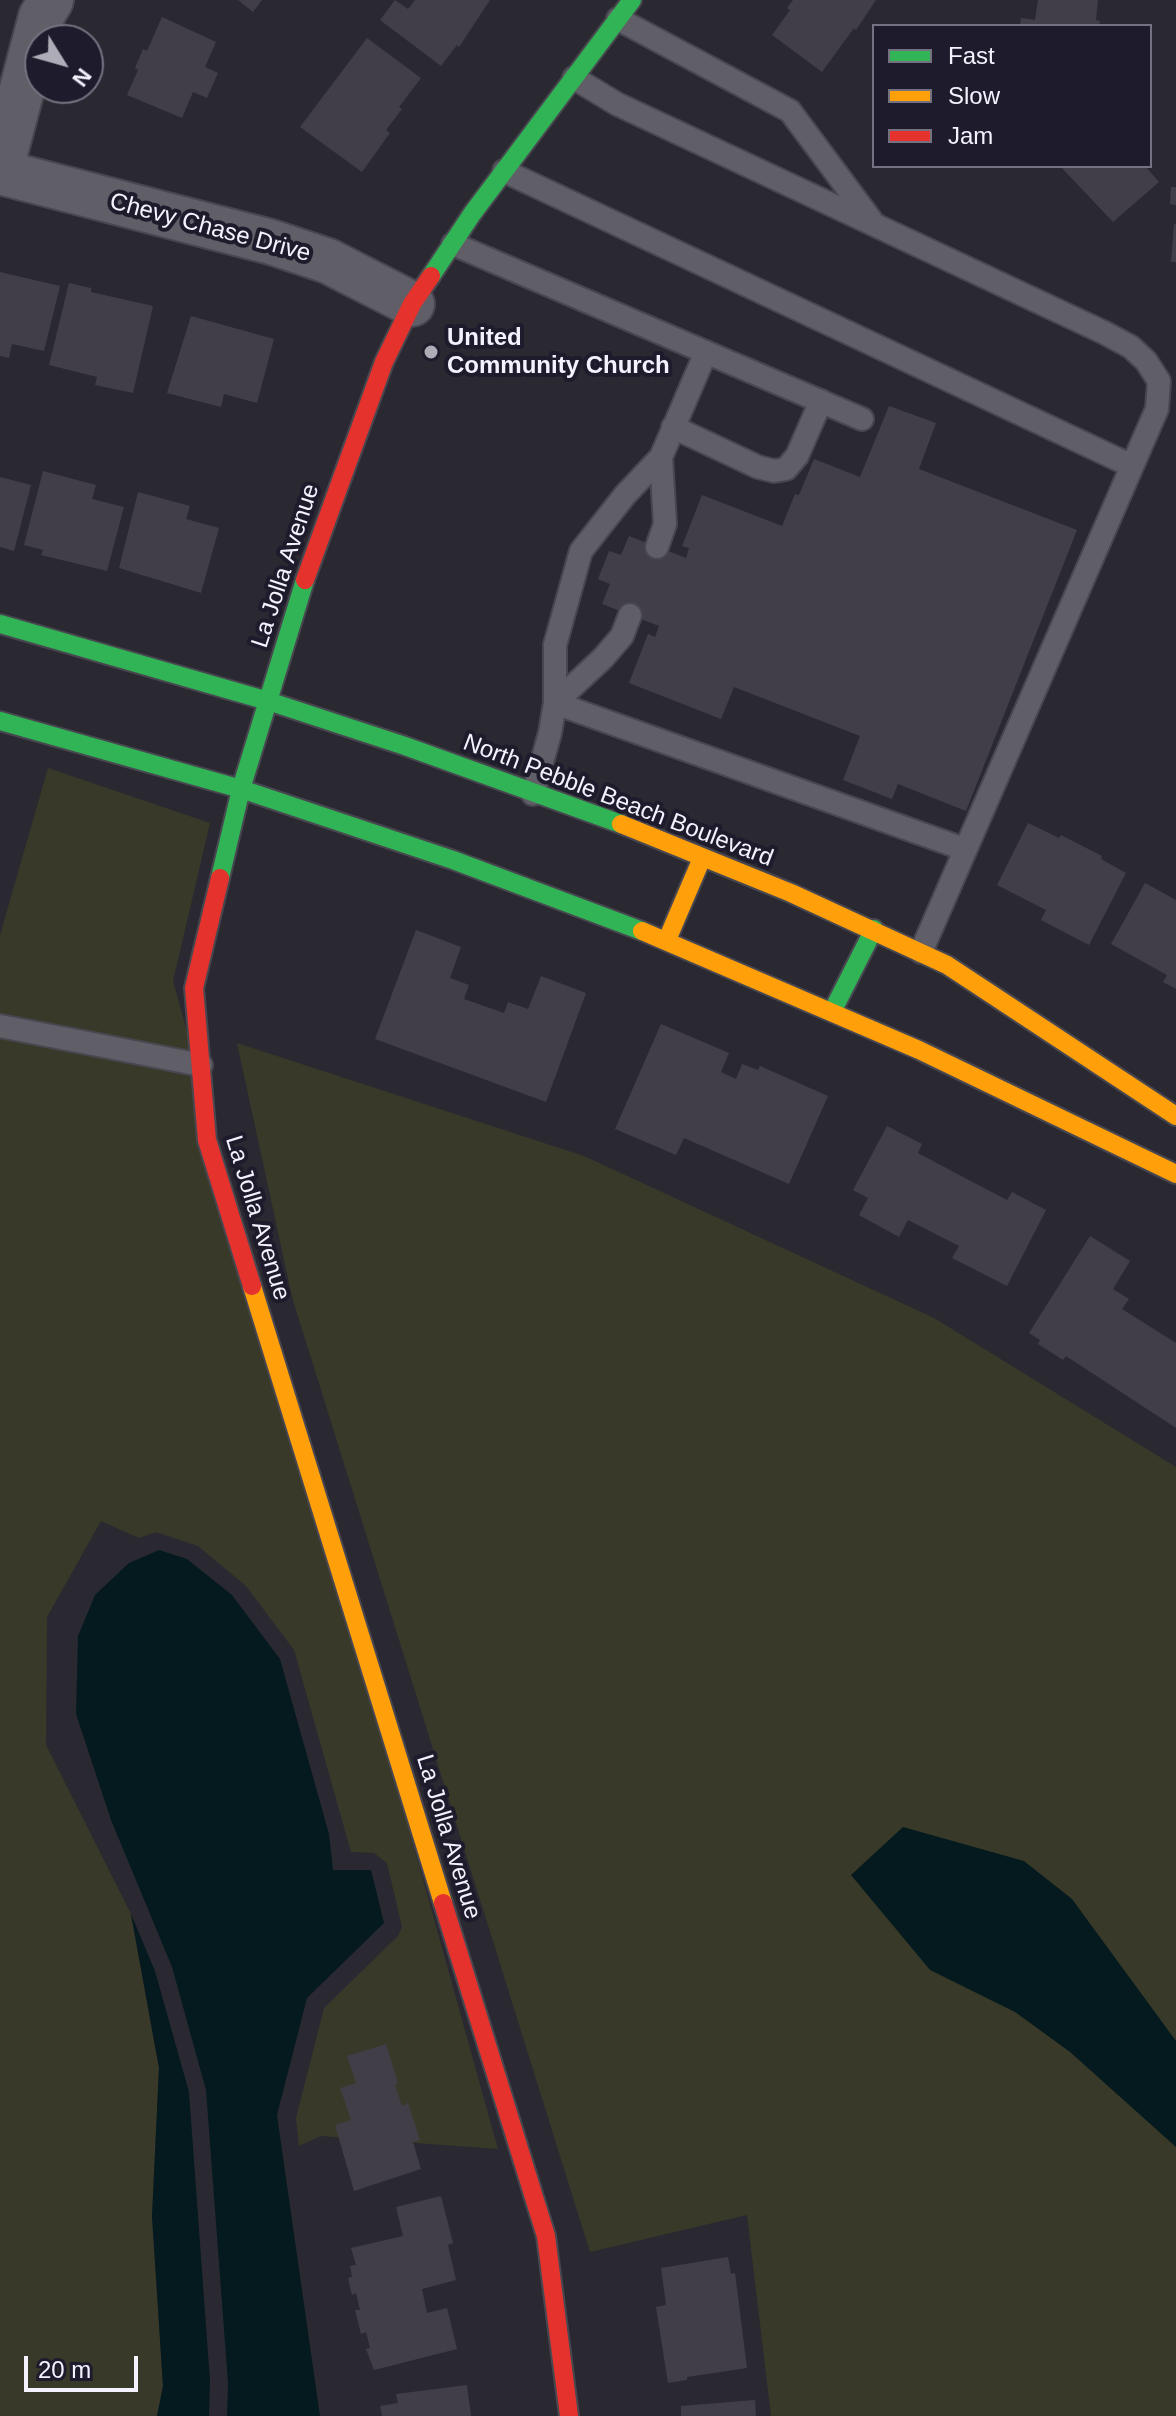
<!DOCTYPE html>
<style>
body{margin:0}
#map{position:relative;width:1176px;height:2416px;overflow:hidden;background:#2a2932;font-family:Helvetica,sans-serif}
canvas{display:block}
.legend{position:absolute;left:872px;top:24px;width:280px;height:144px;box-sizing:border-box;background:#1e1b2c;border:2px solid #747180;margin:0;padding:10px 14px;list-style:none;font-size:24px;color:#f4f2fe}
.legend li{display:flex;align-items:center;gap:16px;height:40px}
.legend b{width:40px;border:2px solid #747180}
.north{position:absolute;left:24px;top:24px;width:80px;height:80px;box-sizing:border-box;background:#1e1b2c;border:2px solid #747180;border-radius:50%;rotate:127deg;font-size:22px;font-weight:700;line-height:32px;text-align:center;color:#f4f2fe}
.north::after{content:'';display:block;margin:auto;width:28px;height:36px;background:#adacb7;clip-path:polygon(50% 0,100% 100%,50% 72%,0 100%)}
.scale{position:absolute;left:24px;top:2356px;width:114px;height:36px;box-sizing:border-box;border:4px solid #f4f2fe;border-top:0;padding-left:10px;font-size:24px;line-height:28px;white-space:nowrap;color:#f4f2fe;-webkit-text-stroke:6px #1e1b2c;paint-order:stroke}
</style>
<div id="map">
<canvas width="1176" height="2416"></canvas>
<ul class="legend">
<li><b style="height:10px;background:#30b455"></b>Fast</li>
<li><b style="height:10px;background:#ff9f0a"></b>Slow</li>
<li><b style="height:10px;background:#e5322d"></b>Jam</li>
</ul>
<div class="north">N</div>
<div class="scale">20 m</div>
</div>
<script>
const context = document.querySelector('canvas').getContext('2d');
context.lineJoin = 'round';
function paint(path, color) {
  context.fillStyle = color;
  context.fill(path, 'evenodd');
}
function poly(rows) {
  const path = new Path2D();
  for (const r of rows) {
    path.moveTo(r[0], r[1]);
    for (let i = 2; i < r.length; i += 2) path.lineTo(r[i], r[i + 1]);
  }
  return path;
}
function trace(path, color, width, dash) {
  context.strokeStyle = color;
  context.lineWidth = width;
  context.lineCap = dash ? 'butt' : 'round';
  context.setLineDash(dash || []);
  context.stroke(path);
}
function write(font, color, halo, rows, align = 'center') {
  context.font = font + ' Helvetica,sans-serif';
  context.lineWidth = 8;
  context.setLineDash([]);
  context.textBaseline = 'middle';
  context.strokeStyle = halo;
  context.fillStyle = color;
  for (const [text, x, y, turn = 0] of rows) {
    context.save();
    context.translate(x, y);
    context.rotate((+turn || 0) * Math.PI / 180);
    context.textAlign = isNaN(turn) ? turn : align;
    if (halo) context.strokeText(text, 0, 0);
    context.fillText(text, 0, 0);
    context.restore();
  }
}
const green = poly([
 [48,768,210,823,173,981,498,2149,321,2136,299,2146,296,2118,324,2008,398,1936,402,1927,387,1863,374,1853,351,1852,294,1650,246,1586,198,1546,156,1532,139,1538,101,1521,47,1617,46,1745,131,1914,159,2068,152,2216,163,2386,157,2416,0,2416,0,935],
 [237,1043,584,1156,934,1318,1176,1467,1176,2416,771,2416,747,2215,590,2252,292,1297]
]);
const water = poly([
 [159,1550,187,1559,232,1595,280,1659,329,1834,333,1870,371,1870,384,1923,307,1998,277,2115,320,2416,227,2416,228,2383,206,2090,172,1967,111,1820,76,1714,78,1636,95,1595,129,1563],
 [903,1827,1024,1861,1072,1899,1176,2041,1176,2147,1070,2052,1015,2012,930,1970,851,1875],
 [131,1914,155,1971,189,2092,210,2381,209,2416,157,2416,163,2386,152,2216,159,2068]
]);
const building = poly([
 [238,0,262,0,253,12],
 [395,0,408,9,415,0,490,0,459,47,457,45,441,66,380,20],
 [793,0,876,0,856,30,854,28,822,72,772,35,790,10,787,8],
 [1038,0,1098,0,1096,20,1100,21,1099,26,1020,26,1021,18,1035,20],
 [162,17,216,42,205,67,218,73,207,98,193,92,182,118,127,95,138,70,135,68,143,49,147,51],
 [367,38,421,78,399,107,402,109,386,130,390,133,362,172,300,127],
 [1060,166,1145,166,1159,182,1113,222],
 [1171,187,1176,187,1176,205,1170,204],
 [1174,224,1176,224,1176,262,1171,262],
 [0,272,60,286,44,351,12,344,9,358,0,356],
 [69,283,91,288,91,292,153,306,133,393,95,385,97,377,49,365],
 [191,316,274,339,257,403,224,394,221,407,167,393],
 [889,406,936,423,919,469,1077,530,966,811,898,784,892,799,843,780,860,736,734,687,721,719,629,683,648,634,655,637,659,626,602,604,610,584,598,579,609,551,621,555,629,536,686,558,689,548,682,546,702,495,782,526,795,494,799,495,814,459,860,477],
 [43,471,96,485,92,499,124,507,107,571,41,555,43,550,24,545],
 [0,477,31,485,14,551,0,547],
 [138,492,190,506,186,519,219,528,201,593,119,568],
 [1028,823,1059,838,1061,835,1102,856,1101,859,1126,873,1089,945,1041,920,1046,910,997,885],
 [1145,883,1176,900,1176,989,1163,982,1167,975,1111,944],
 [416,930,461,947,450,978,469,985,464,999,504,1013,508,1002,528,1009,541,976,586,993,546,1102,375,1039],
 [661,1024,729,1053,721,1072,736,1079,742,1064,758,1070,760,1066,828,1096,789,1184,684,1138,676,1155,615,1129],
 [887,1126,922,1144,918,1153,963,1177,1007,1200,1012,1192,1046,1210,1007,1286,952,1258,959,1246,908,1220,899,1237,859,1215,868,1198,853,1190],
 [1090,1236,1130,1261,1113,1289,1129,1299,1122,1309,1176,1343,1176,1428,1066,1356,1063,1360,1038,1344,1040,1340,1029,1333],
 [386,2044,398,2083,395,2084,402,2106,408,2103,420,2140,413,2142,421,2169,354,2191,335,2125,351,2120,340,2088,356,2083,347,2056],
 [441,2196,453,2243,448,2245,456,2280,422,2289,427,2313,447,2308,457,2349,374,2370,366,2349,370,2348,366,2332,361,2334,355,2310,360,2310,356,2293,352,2295,348,2278,352,2277,350,2266,356,2265,351,2248,403,2236,396,2207],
 [728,2257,731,2274,735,2273,747,2368,687,2377,687,2380,668,2383,656,2307,666,2305,661,2268],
 [467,2385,471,2416,382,2416,380,2406,398,2403,396,2394],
 [755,2400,756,2416,681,2416,681,2406]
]);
const lane = poly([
 [618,19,790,111,871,220],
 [574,78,617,104,1105,333,1131,347,1146,361,1159,381,1157,409,1143,441,921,952],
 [504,171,1132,466],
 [453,244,862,419],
 [673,427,758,467,774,471,786,469,797,456,821,401],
 [657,547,665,524,661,457],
 [630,615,622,636,603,658,555,703,964,849],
 [533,794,550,733,555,703,555,645,581,551,625,495,661,457,706,352],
 [0,1026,201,1065]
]);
const street = poly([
 [0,172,271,242,328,261,412,304],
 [0,172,41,17,51,0]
]);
const fast = poly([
 [431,276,472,214,632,0],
 [0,624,268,701,405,746,621,824],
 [0,721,241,789,453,860,642,931],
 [220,878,241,789,305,580],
 [832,1012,874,929]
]);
const slow = poly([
 [621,824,791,893,947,965,1176,1116],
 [642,931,919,1050,1176,1174],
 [667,940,702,858],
 [252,1286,443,1903]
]);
const jam = poly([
 [305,580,384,362,412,304,431,276],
 [220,878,194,988,207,1140,252,1286],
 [443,1903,546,2236,569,2416]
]);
const markers = [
 [431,352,8,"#adacb7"]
];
const streetNames = [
 ["Chevy Chase Drive",210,228,15],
 ["La Jolla Avenue",286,566,-72],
 ["North Pebble Beach Boulevard",618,801,21],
 ["La Jolla Avenue",257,1218,73],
 ["La Jolla Avenue",448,1837,73]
];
const poiNames = [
 ["United",447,338],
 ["Community Church",447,366]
];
paint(green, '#383928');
paint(water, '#051a1e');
paint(building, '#423e48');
trace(lane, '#484750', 26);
trace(street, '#484750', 48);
trace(fast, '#484750', 22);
trace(slow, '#484750', 22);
trace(jam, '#484750', 22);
trace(lane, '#605f67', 22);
trace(street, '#605f67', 44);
trace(fast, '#30b455', 18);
trace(slow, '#ff9f0a', 18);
trace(jam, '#e5322d', 18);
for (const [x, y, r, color] of markers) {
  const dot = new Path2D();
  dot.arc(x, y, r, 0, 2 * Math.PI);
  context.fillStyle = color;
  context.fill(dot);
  trace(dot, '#1e1b2c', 3);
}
write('24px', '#f4f2fe', '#1e1b2c', streetNames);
write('bold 24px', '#f4f2fe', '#1e1b2c', poiNames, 'left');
</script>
